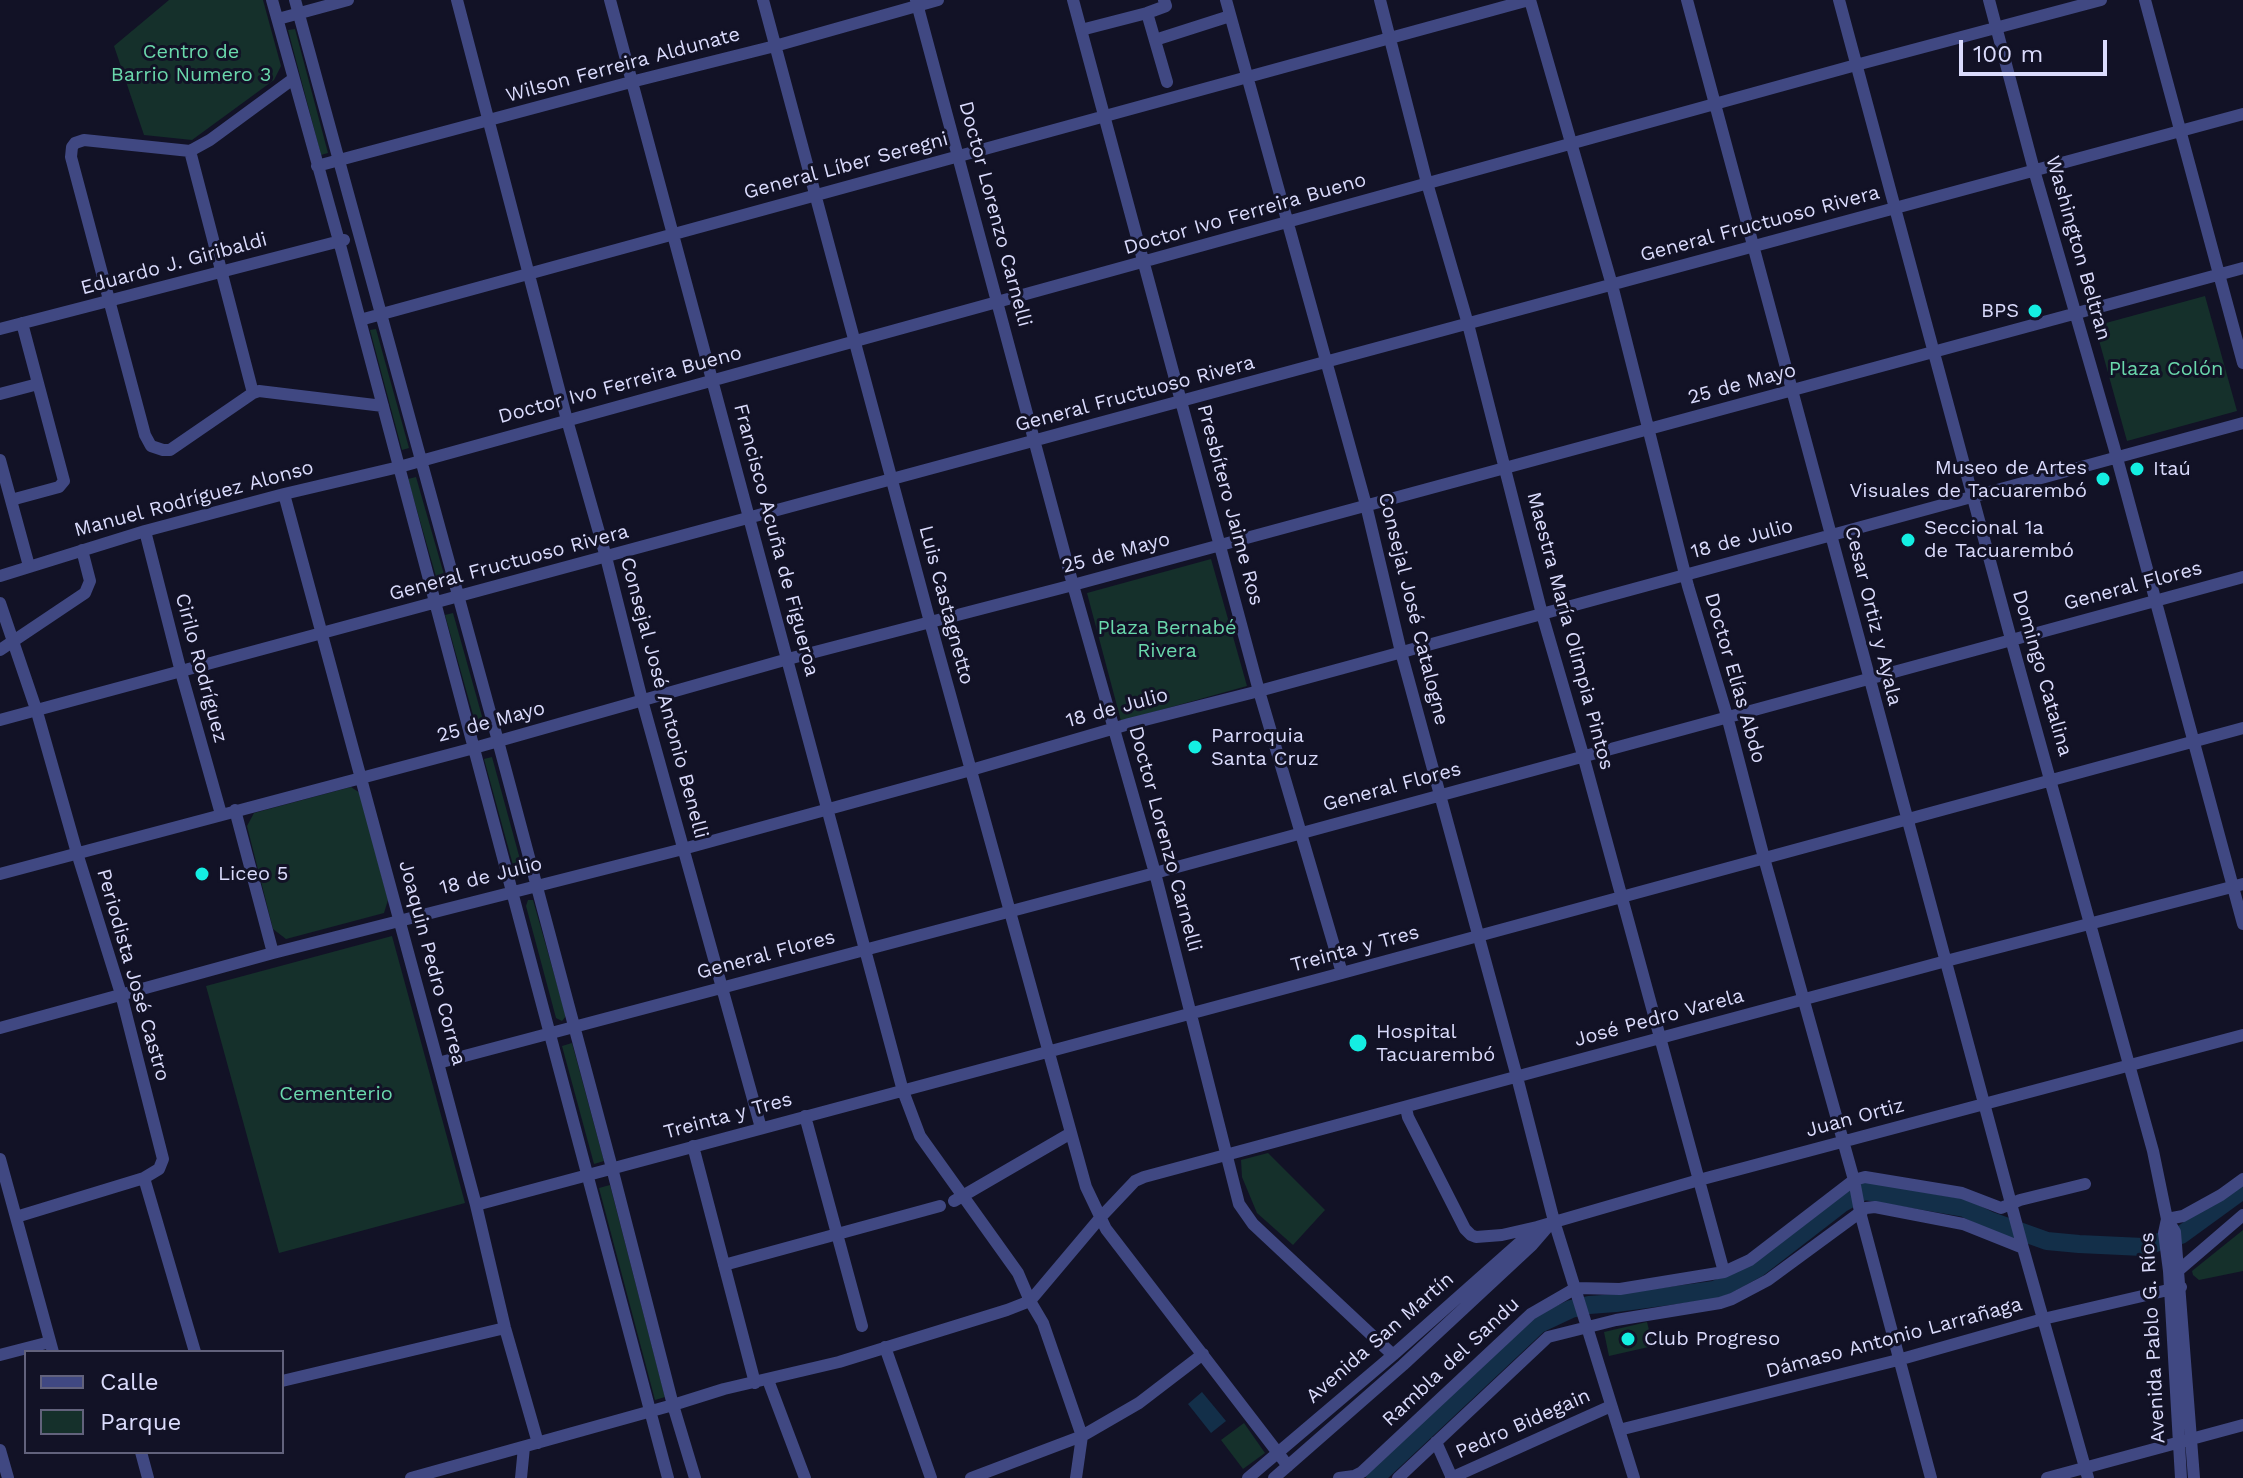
<!DOCTYPE html>
<meta charset="utf-8">
<style>
body{margin:0}
#map{position:relative;width:2243px;height:1478px;overflow:hidden;background:#121226;font-family:"Work Sans",sans-serif}
canvas{display:block}
.legend{position:absolute;left:24px;top:1350px;width:260px;height:104px;box-sizing:border-box;background:#121226;border:2px solid #62627c;margin:0;padding:10px 14px;list-style:none;font-size:24px;color:#dadbfc}
.legend li{display:flex;align-items:center;gap:16px;height:40px}
.legend b{width:40px;border:2px solid #62627c}
.scale{position:absolute;left:1959px;top:40px;width:148px;height:36px;box-sizing:border-box;border:4px solid #dadbfc;border-top:0;padding-left:10px;font-size:24px;line-height:28px;white-space:nowrap;color:#dadbfc;-webkit-text-stroke:6px #121226;paint-order:stroke}
</style>
<div id="map">
<canvas width="2243" height="1478"></canvas>
<ul class="legend">
<li><b style="height:10px;background:#404882"></b>Calle</li>
<li><b style="height:22px;background:#15302b"></b>Parque</li>
</ul>
<div class="scale">100 m</div>
</div>
<script>
const context = document.querySelector('canvas').getContext('2d');
context.lineJoin = 'round';
function paint(path, color) {
  context.fillStyle = color;
  context.fill(path, 'evenodd');
}
function poly(rows) {
  const path = new Path2D();
  for (const r of rows) {
    path.moveTo(r[0], r[1]);
    for (let i = 2; i < r.length; i += 2) path.lineTo(r[i], r[i + 1]);
  }
  return path;
}
function trace(path, color, width, dash) {
  context.strokeStyle = color;
  context.lineWidth = width;
  context.lineCap = dash ? 'butt' : 'round';
  context.setLineDash(dash || []);
  context.stroke(path);
}
function write(font, color, halo, rows, align = 'center') {
  context.font = font + ' "Work Sans",sans-serif';
  context.lineWidth = 6;
  context.setLineDash([]);
  context.textBaseline = 'middle';
  context.strokeStyle = halo;
  context.fillStyle = color;
  for (const [text, x, y, turn = 0] of rows) {
    context.save();
    context.translate(x, y);
    context.rotate((+turn || 0) * Math.PI / 180);
    context.textAlign = isNaN(turn) ? turn : align;
    if (halo) context.strokeText(text, 0, 0);
    context.fillText(text, 0, 0);
    context.restore();
  }
}
const green = poly([
 [169,0,263,0,281,66,274,80,192,140,144,135,114,46],
 [295,29,328,153,321,155,288,30],
 [2205,296,2237,411,2127,441,2095,326],
 [376,329,409,448,402,450,370,330],
 [416,477,447,585,439,587,408,479],
 [1211,559,1247,686,1121,721,1087,593],
 [453,613,485,727,477,729,445,615],
 [492,757,524,874,516,876,484,759],
 [351,787,360,793,388,900,384,913,286,939,273,929,247,826,254,813],
 [528,900,533,900,566,1016,562,1021,556,1018,526,906],
 [392,936,465,1203,279,1253,206,986],
 [572,1043,604,1161,594,1164,562,1046],
 [1268,1153,1325,1210,1293,1245,1257,1213,1242,1177,1241,1160],
 [610,1185,665,1397,655,1400,599,1188],
 [2243,1230,2243,1271,2199,1280,2193,1275,2192,1271],
 [1647,1322,1653,1346,1609,1356,1604,1332],
 [1244,1423,1265,1453,1243,1469,1221,1440]
]);
const water = poly([
 [1202,1392,1226,1421,1211,1433,1188,1404]
]);
const river = poly([
 [1375,1478,1539,1324,1571,1309,1589,1305,1616,1303,1714,1290,1727,1285,1758,1268,1841,1204,1864,1191,1964,1208,1991,1221,2047,1241,2079,1244,2143,1247,2181,1235,2243,1190]
]);
const minor = poly([
 [272,0,339,241,668,1478],
 [295,0,498,741,612,1168,673,1405,695,1478],
 [457,0,567,420,606,557,642,700,761,1128],
 [610,0,903,1091,920,1136,1018,1273,1030,1301,1043,1323,1082,1436,1076,1478],
 [763,0,930,622,1086,1187,1106,1229,1288,1466],
 [916,0,1073,585,1155,873,1239,1204,1253,1224,1393,1355],
 [1073,0,1259,691,1342,973],
 [1226,0,1366,505,1401,652,1517,1077,1554,1221,1634,1478],
 [1380,0,1427,183,1468,324,1542,614,1583,755,1724,1272],
 [1530,0,1612,285,1688,586,1727,716,1764,858,1854,1180,1860,1212,1931,1478],
 [1687,0,2023,1248,2088,1478],
 [1839,0,2011,639,2153,1151,2167,1219,2175,1232,2194,1478],
 [1989,0,2034,170,2114,447,2243,924],
 [2145,0,2243,363],
 [1147,13,1167,82],
 [278,19,348,0],
 [1081,30,1147,13,1166,6,1164,0],
 [1155,40,1230,16],
 [293,79,210,140,190,151,84,140,75,143,72,147,71,157,145,435,151,446,163,450,170,450,253,393,259,391,383,406],
 [190,151,253,393],
 [317,166,631,82,775,46,938,0],
 [360,320,1529,0],
 [0,329,344,240],
 [0,394,38,384],
 [0,460,29,566],
 [284,494,438,1063,476,1205,505,1328,538,1443],
 [11,500,59,487,64,481,22,323],
 [145,531,181,672,221,814],
 [0,576,145,531,284,494,399,467,1856,65,2101,0],
 [0,603,37,712,77,853,121,994,163,1159,159,1169,144,1178,16,1217],
 [0,650,85,593,90,581,82,550],
 [0,720,2243,114],
 [235,810,273,953],
 [0,874,474,748,788,659,1073,585,2243,268],
 [0,1028,273,953,683,849,971,770,1129,724,1259,691,2243,423],
 [438,1063,1155,873,2243,577],
 [1406,1108,1408,1117,1465,1229,1471,1235,1476,1237,1502,1235,1537,1227,1699,1180,2243,1035],
 [805,1116,862,1326],
 [693,1146,755,1383],
 [0,1159,53,1352],
 [144,1178,195,1352],
 [954,1201,1071,1133],
 [476,1205,1342,973,2243,728],
 [2167,1219,2164,1233,2169,1271,2181,1478],
 [2167,1219,2183,1216,2221,1195,2243,1179],
 [724,1265,940,1206],
 [2174,1270,2179,1270,2243,1215],
 [885,1347,931,1478],
 [0,1355,50,1342],
 [768,1380,805,1478],
 [282,1381,505,1328],
 [1619,1430,1898,1360,2043,1319,2181,1287],
 [1436,1442,1452,1478],
 [0,1450,8,1478],
 [141,1452,148,1478],
 [411,1478,673,1405,724,1389,839,1362,1007,1310,1030,1301,1100,1218,1135,1181,1144,1177,1946,961,2243,884],
 [521,1478,524,1447],
 [971,1478,1082,1436,1139,1403,1203,1354],
 [1248,1478,1393,1355,1535,1229],
 [1274,1478,1403,1365,1532,1245,1551,1223],
 [1339,1478,1354,1476,1362,1472,1531,1314,1576,1288,1620,1289,1724,1272,1750,1260,1854,1180,1865,1177,1962,1193,2001,1208,2020,1200,2085,1184],
 [1398,1478,1548,1337,1616,1320,1720,1303,1732,1299,1768,1280,1866,1208,1875,1207,1963,1224,2023,1248],
 [1451,1478,1611,1406],
 [2047,1478,2243,1425]
]);
const markers = [
 [2035,311,8,"#14eee2"],
 [2137,469,8,"#14eee2"],
 [2103,479,8,"#14eee2"],
 [1908,540,8,"#14eee2"],
 [1195,747,8,"#14eee2"],
 [202,874,8,"#14eee2"],
 [1358,1043,10,"#14eee2"],
 [1628,1339,8,"#14eee2"]
];
const parkNames = [
 ["Centro de",191,52],
 ["Barrio Numero 3",191,75],
 ["Plaza Colón",2166,369],
 ["Plaza Bernabé",1167,628],
 ["Rivera",1167,651],
 ["Cementerio",336,1094]
];
const streetNames = [
 ["Wilson Ferreira Aldunate",623,65,-15],
 ["General Líber Seregni",846,166,-15],
 ["Doctor Lorenzo Carnelli",995,214,75],
 ["Doctor Ivo Ferreira Bueno",1245,214,-16],
 ["General Fructuoso Rivera",1760,224,-15],
 ["Washington Beltran",2078,248,74],
 ["Eduardo J. Giribaldi",174,264,-15],
 ["25 de Mayo",1742,384,-15],
 ["Doctor Ivo Ferreira Bueno",620,385,-15],
 ["General Fructuoso Rivera",1135,394,-15],
 ["Manuel Rodríguez Alonso",194,499,-15],
 ["Presbítero Jaime Ros",1230,505,75],
 ["18 de Julio",1742,539,-15],
 ["Francisco Acuña de Figueroa",776,540,75],
 ["25 de Mayo",1116,553,-15],
 ["General Fructuoso Rivera",509,563,-15],
 ["General Flores",2133,586,-15],
 ["Luis Castagnetto",946,605,75],
 ["Consejal José Catalogne",1413,609,76],
 ["Cesar Ortiz y Ayala",1873,616,76],
 ["Maestra María Olimpia Pintos",1570,631,75],
 ["Cirilo Rodríguez",201,668,75],
 ["Domingo Catalina",2042,673,74],
 ["Doctor Elías Abdo",1735,678,74],
 ["Consejal José Antonio Benelli",664,698,75],
 ["18 de Julio",1117,708,-15],
 ["25 de Mayo",491,722,-15],
 ["General Flores",1392,787,-15],
 ["Doctor Lorenzo Carnelli",1165,839,75],
 ["18 de Julio",491,876,-14],
 ["Treinta y Tres",1355,949,-15],
 ["General Flores",766,955,-15],
 ["Joaquin Pedro Correa",432,963,75],
 ["Periodista José Castro",133,975,74],
 ["José Pedro Varela",1659,1018,-15],
 ["Treinta y Tres",728,1116,-15],
 ["Juan Ortiz",1855,1118,-15],
 ["Avenida San Martín",1380,1338,-41],
 ["Dámaso Antonio Larrañaga",1894,1338,-15],
 ["Avenida Pablo G. Ríos",2153,1338,-93],
 ["Rambla del Sandu",1451,1362,-43],
 ["Pedro Bidegain",1523,1424,-24]
];
const poiNames = [
 ["BPS",2019,311,"right"],
 ["Museo de Artes",2087,468,"right"],
 ["Visuales de Tacuarembó",2087,491,"right"],
 ["Itaú",2153,469],
 ["Seccional 1a",1924,528],
 ["de Tacuarembó",1924,551],
 ["Parroquia",1211,736],
 ["Santa Cruz",1211,759],
 ["Liceo 5",218,874],
 ["Hospital",1376,1032],
 ["Tacuarembó",1376,1055],
 ["Club Progreso",1644,1339]
];
paint(green, '#15302b');
paint(water, '#132f49');
trace(river, '#132f49', 18);
trace(minor, '#404882', 12);
for (const [x, y, r, color] of markers) {
  const dot = new Path2D();
  dot.arc(x, y, r, 0, 2 * Math.PI);
  context.fillStyle = color;
  context.fill(dot);
  trace(dot, '#121226', 3);
}
write('20px', '#6ad8ac', '#121226', parkNames);
write('20px', '#dadbfc', '#121226', streetNames);
write('20px', '#dadbfc', '#121226', poiNames, 'left');
</script>
